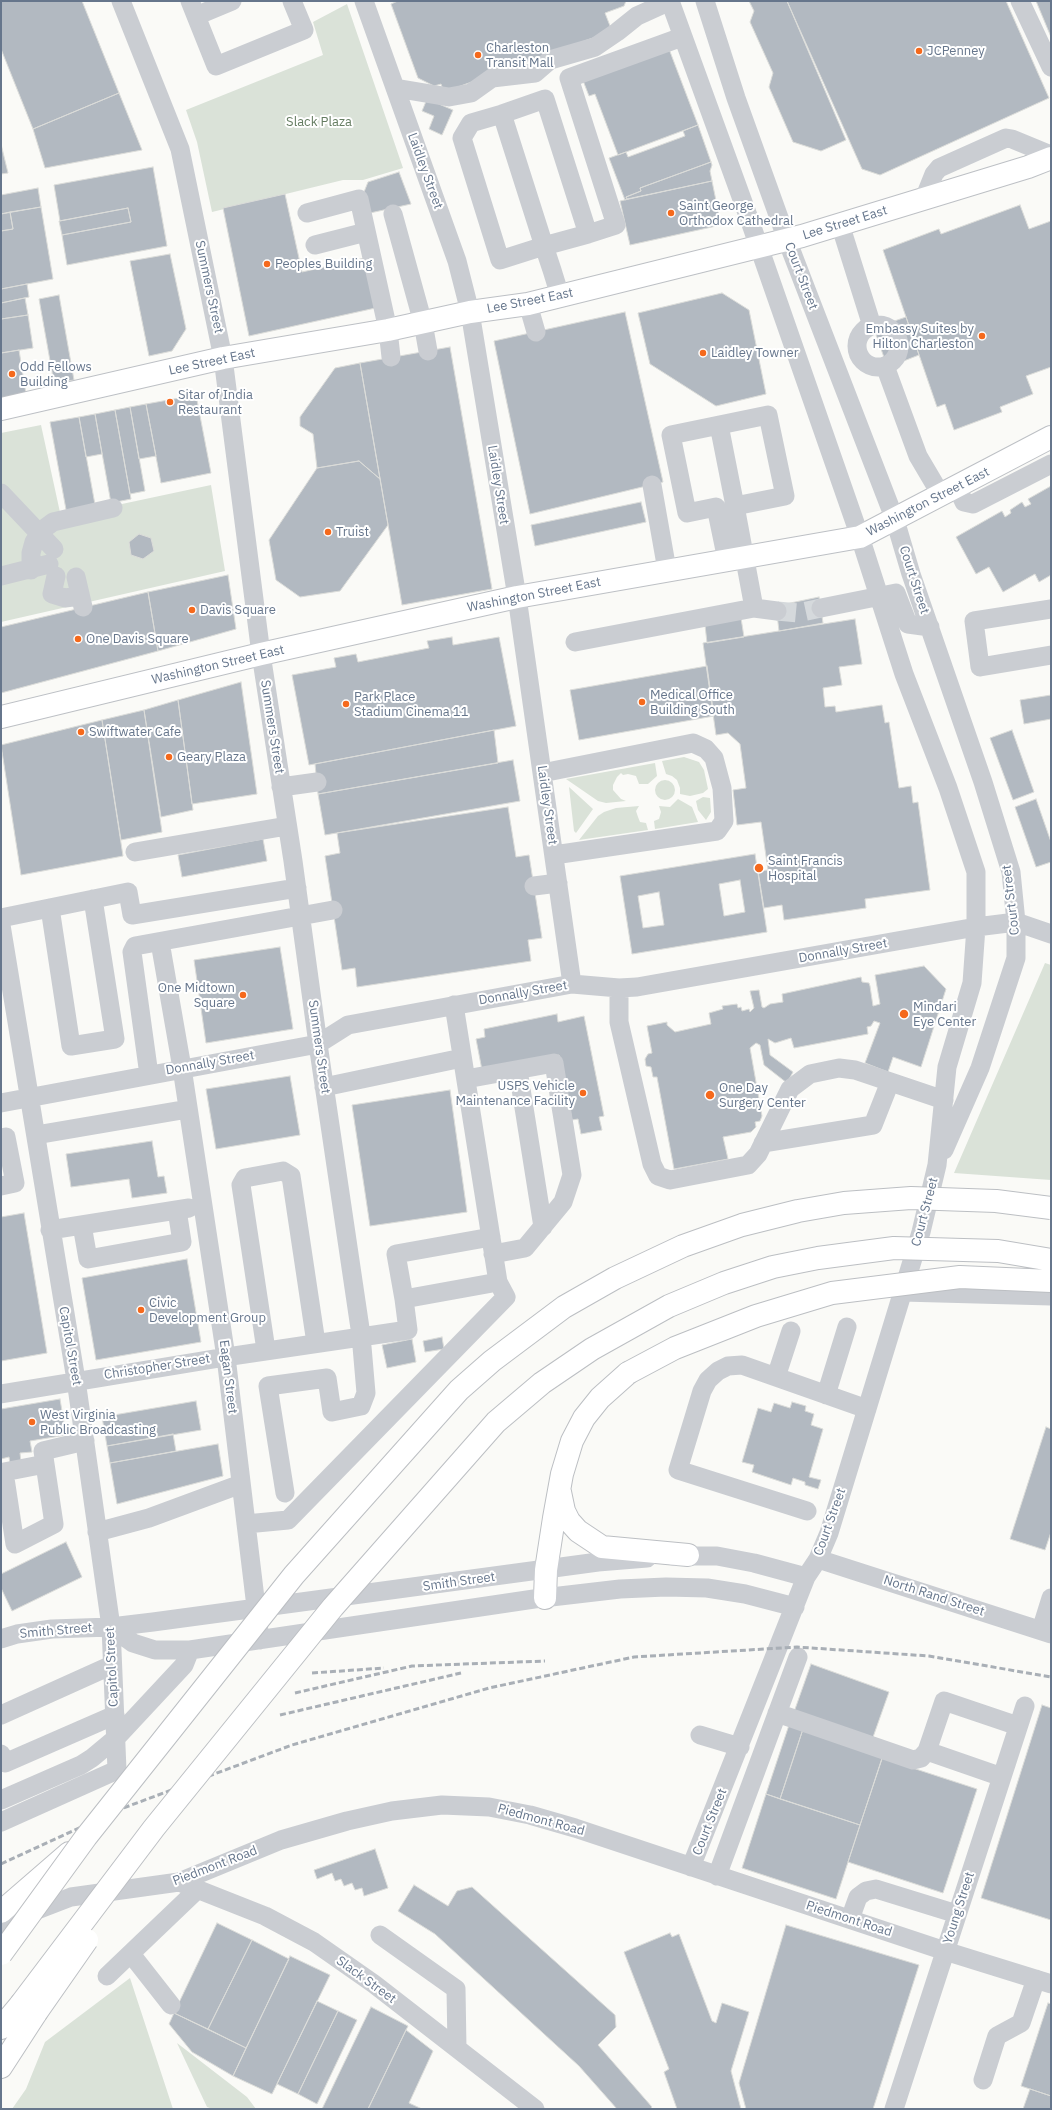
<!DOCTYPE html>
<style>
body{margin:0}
#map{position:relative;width:1052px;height:2110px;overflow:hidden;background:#fafaf7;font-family:"IBM Plex Sans",sans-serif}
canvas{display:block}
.frame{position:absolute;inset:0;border:2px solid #66768c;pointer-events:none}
</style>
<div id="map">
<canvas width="1052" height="2110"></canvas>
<div class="frame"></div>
</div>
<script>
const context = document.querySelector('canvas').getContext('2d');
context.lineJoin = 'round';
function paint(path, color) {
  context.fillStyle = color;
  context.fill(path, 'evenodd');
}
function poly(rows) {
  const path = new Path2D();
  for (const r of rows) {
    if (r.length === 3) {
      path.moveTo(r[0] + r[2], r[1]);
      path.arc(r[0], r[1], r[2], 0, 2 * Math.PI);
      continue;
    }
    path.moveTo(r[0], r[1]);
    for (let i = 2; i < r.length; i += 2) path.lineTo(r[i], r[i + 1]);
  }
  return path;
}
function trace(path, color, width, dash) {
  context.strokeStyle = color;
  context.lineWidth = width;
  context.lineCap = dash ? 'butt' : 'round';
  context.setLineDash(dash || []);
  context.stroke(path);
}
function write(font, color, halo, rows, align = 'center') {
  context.font = font + ' "IBM Plex Sans",sans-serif';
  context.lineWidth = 4;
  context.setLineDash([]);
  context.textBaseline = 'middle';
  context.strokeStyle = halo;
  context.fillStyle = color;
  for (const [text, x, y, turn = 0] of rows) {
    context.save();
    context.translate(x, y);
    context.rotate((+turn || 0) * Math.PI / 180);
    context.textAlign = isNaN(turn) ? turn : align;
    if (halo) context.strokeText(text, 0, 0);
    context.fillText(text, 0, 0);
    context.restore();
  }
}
const green = poly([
 [347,4,403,168,363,180,343,180,212,212,197,142,186,110,323,55,313,22],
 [41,425,61,517,211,485,225,571,1,622,1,433],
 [684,757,699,762,704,770,708,789,703,793,690,796,680,794,680,788,677,780,672,776,666,774,662,761],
 [655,763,657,776,648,784,639,784,636,776,628,774,623,775,621,773,617,777,613,785,613,790,621,799,626,801,606,803,598,801,566,779],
 [665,790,10],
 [569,787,593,809,576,833,574,831],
 [703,797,710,798,711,812,706,820,698,810,696,801],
 [678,799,692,807,698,822,655,829,654,821,659,819,661,812,659,806,670,807],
 [639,806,636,811,638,817,640,822,646,823,648,830,579,840,598,816,604,812,616,808],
 [1045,963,1051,965,1051,1180,954,1173],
 [130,1978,173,2109,12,2109,26,2089,45,2042],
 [177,2043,247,2097,256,2109,213,2109,207,2107]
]);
const building = poly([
 [1,1,82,1,119,93,33,129,1,49,1,1],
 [398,1,626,1,624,6,605,13,612,31,444,92,441,84,434,86,418,78,391,4,398,1],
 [749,1,787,1,846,140,821,151,793,142,769,87,773,73,750,22,754,11,749,1],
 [787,1,1006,1,1049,98,880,175,862,169,787,1],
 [1036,1,1051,1,1051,37,1036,1],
 [669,49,698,125,618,155,595,94,589,96,582,78,669,49],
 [119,93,142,150,45,168,33,129,119,93],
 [427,99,453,110,442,135,429,129,434,116,422,111,427,99],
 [698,125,711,162,640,188,641,191,626,197,627,199,625,200,609,158,626,152,628,157,685,136,683,131,698,125],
 [1,144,8,173,1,174,1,144],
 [711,162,712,165,710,171,712,181,627,199,626,197,641,191,640,188,711,162],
 [153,167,167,246,67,265,62,235,131,222,128,208,60,221,54,185,153,167],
 [399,172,411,204,370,213,364,192,368,182,399,172],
 [712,181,721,225,630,245,620,201,712,181],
 [38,188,41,207,1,214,1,195,38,188],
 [285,194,302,272,369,257,380,307,249,336,223,208,285,194],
 [1020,205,1029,229,1051,221,1051,367,1026,376,1033,394,1000,407,1002,412,954,430,945,404,937,407,883,250,939,229,941,234,1020,205],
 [41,207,53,279,1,289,1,231,13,229,10,212,41,207],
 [128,208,131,222,62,235,59,221,128,208],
 [10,212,13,229,1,231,1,214,10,212],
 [170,254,186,329,172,351,149,356,130,261,170,254],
 [27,284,29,297,1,303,1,289,27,284],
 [722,293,749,310,766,394,716,406,650,364,638,313,722,293],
 [59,295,74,380,54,383,39,299,59,295],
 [25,298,28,315,1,319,1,303,25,298],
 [625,312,663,482,530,514,494,341,625,312],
 [28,315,33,348,1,353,1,319,28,315],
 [906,317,919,355,896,364,895,360,886,363,875,332,884,329,883,325,906,317],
 [450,347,492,589,402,605,360,363,450,347],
 [19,350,26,394,1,398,1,353,19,350],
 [360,363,380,479,359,461,317,468,313,434,300,426,300,417,335,368,360,363],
 [196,395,211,473,161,483,146,404,196,395],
 [146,404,156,456,139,459,130,407,146,404],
 [130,407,145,491,130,494,115,410,130,407],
 [115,410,131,499,111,503,95,414,115,410],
 [95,414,102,454,86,457,79,417,95,414],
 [79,417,96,510,67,515,50,422,79,417],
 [359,461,380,479,388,525,340,591,300,597,276,580,269,540,317,468,359,461],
 [1051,486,1051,575,1039,582,1035,574,1003,592,989,567,976,574,956,537,1002,511,1005,517,1011,513,1010,510,1022,502,1025,507,1031,504,1028,499,1051,486],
 [641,502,646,522,535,546,531,525,641,502],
 [139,534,151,538,154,551,143,559,131,555,129,542,139,534],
 [228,575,236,629,158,651,148,592,228,575],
 [148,592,158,651,1,693,1,627,148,592],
 [819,597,823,623,779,631,776,606,819,597],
 [741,618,744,637,707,643,705,625,741,618],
 [855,619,862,664,839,667,842,685,823,688,825,707,835,706,836,712,882,705,885,723,889,722,899,788,911,786,913,803,918,802,930,890,865,899,866,908,784,920,782,905,764,908,758,871,768,870,761,822,737,825,733,790,746,788,740,744,728,733,716,735,703,643,855,619],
 [452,637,453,645,499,637,516,726,309,765,292,675,336,667,334,658,356,654,358,662,429,648,427,641,452,637],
 [707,666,714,716,579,740,570,690,707,666],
 [241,682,257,794,192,804,178,700,241,682],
 [1051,695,1051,719,1024,724,1020,700,1051,695],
 [178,700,193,810,161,817,144,710,178,700],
 [144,710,162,832,121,840,102,720,144,710],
 [102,720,123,856,21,875,1,745,102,720],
 [494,730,498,763,318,794,315,764,494,730],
 [1012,730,1034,792,1013,800,990,738,1012,730],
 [513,760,520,801,325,835,318,794,513,760],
 [1036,799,1051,842,1051,862,1036,867,1015,807,1036,799],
 [508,807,516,857,529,855,542,938,528,940,531,961,357,987,355,968,342,970,325,856,340,853,337,833,508,807],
 [263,839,267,861,182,877,178,855,263,839],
 [755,854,767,932,632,954,620,876,755,854],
 [740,880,745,912,724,916,719,884,740,880],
 [659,892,664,925,643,928,638,896,659,892],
 [280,947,293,1029,206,1043,194,960,280,947],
 [924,966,946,989,921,1067,893,1057,888,1072,865,1063,880,1023,874,1021,871,1026,867,1027,868,1034,794,1048,791,1038,775,1043,768,1039,770,1055,793,1072,787,1083,764,1065,760,1045,756,1043,750,1048,762,1116,760,1121,755,1122,756,1127,751,1132,723,1137,728,1159,674,1169,657,1077,653,1077,651,1067,646,1066,645,1059,648,1054,652,1053,647,1026,667,1022,667,1025,675,1032,711,1024,709,1013,723,1009,722,1006,737,1004,738,1008,741,1007,742,1011,749,1009,750,1012,754,1008,750,991,759,990,762,1007,764,1008,770,1004,783,1002,782,994,861,977,862,982,869,983,870,986,873,1006,880,1004,875,975,924,966],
 [557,1014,558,1022,584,1016,604,1116,599,1117,602,1130,581,1134,578,1119,572,1120,559,1055,482,1070,476,1039,485,1037,484,1029,557,1014],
 [290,1076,300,1135,216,1149,206,1089,290,1076],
 [450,1090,467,1212,370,1226,352,1105,450,1090],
 [152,1141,158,1177,164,1176,167,1193,132,1198,129,1179,71,1187,66,1154,152,1141],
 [24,1213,47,1353,1,1361,1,1217,24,1213],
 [187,1259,201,1342,96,1360,82,1278,187,1259],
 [442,1337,444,1349,425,1352,423,1341,442,1337],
 [412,1339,416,1362,387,1368,382,1345,412,1339],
 [60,1399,66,1435,30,1441,32,1452,20,1453,21,1462,10,1464,9,1457,1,1459,1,1409,60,1399],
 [196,1401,201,1430,107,1446,102,1417,196,1401],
 [792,1402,806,1406,805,1411,814,1414,811,1425,823,1429,809,1477,821,1480,818,1489,805,1485,805,1482,793,1478,791,1485,752,1472,754,1465,742,1462,758,1408,771,1412,774,1403,790,1408,792,1402],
 [1046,1427,1051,1429,1051,1532,1045,1550,1010,1539,1046,1427],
 [173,1434,176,1451,110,1463,107,1446,173,1434],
 [218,1444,223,1476,117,1504,110,1463,218,1444],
 [66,1542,82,1577,12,1611,1,1588,1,1574,66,1542],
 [811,1664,889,1692,872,1740,794,1712,811,1664],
 [1042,1705,1051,1708,1051,1920,981,1898,1042,1705],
 [789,1725,803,1729,780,1799,766,1794,789,1725],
 [803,1729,883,1756,860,1825,780,1799,803,1729],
 [882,1758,977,1789,943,1893,848,1862,882,1758],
 [766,1794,860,1825,836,1899,742,1868,766,1794],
 [375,1849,388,1888,364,1896,362,1888,355,1890,352,1883,344,1886,341,1879,335,1881,332,1873,317,1879,314,1870,375,1849],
 [414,1885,448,1906,457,1891,472,1887,615,2015,616,2027,598,2045,652,2107,650,2109,617,2109,579,2066,435,1934,398,1911,414,1885],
 [217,1923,252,1940,208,2029,174,2013,217,1923],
 [786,1925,919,1965,873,2109,746,2109,739,2083,786,1925],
 [670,1933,672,1937,679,1934,712,2021,716,2023,722,2003,749,2012,731,2071,741,2109,677,2109,664,2072,669,2069,624,1952,670,1933],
 [252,1940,289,1959,246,2048,208,2029,252,1940],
 [290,1956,330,1975,272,2094,233,2076,290,1956],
 [317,2001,338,2011,298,2094,277,2084,317,2001],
 [1048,2003,1051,2004,1051,2096,1021,2086,1048,2003],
 [371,2007,408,2026,406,2030,368,2109,322,2109,371,2007],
 [338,2011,357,2020,317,2104,298,2094,338,2011],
 [174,2013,246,2048,233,2076,192,2052,169,2024,174,2013],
 [406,2030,433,2051,409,2103,422,2109,368,2109,406,2030],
 [1030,2089,1051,2096,1051,2109,1023,2109,1030,2089]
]);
const minorTunnel = poly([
 [777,611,798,613,821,608]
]);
const minor = poly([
 [121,1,180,149,223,358,261,654,293,861,318,1044,361,1335,366,1393,361,1406,332,1412,327,1378,268,1386,285,1493],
 [190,1,216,66,304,30,292,1],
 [364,1,457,261,470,312,517,597,572,984],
 [670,1,751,224,860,537,904,674,948,788,976,872,976,927,972,983,947,1067,937,1165,921,1232,829,1533,818,1559,806,1577,691,1867],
 [705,1,736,98,787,240,895,520,911,574,983,782,1011,872,1016,922,1016,958,980,1068,944,1150],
 [1020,1,1051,67],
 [196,16,232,1],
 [395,88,449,97,471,93,492,78,535,73,550,60,595,47,617,32,637,16,670,1],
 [502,114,471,123,462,138,500,260,544,246,588,234,545,99,502,114,544,246,552,270,560,296],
 [924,199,934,174,939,168,1006,138,1012,139,1051,155],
 [307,213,359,199,388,330,391,357],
 [393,214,423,323,428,351],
 [840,224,872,326],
 [588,234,616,225,569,78,682,37],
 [315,245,366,232],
 [528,304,536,332],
 [878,346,21],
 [885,366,918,456,941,495],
 [719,425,735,506,785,496,768,415,671,435,687,513,716,507,727,560],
 [652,485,667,570],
 [957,487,964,502,973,504,1051,464],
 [1,493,54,549],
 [31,570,31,553,34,542,41,531,53,522,113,508],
 [1,576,49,564],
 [56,576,52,594,65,598,80,596],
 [76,577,83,607],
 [754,608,777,611],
 [821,608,896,593,908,624,930,627],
 [1051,609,974,621,980,667,1051,655],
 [575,642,754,608,735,506],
 [542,773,693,743,706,749,714,758,722,788,724,821,717,831,554,855],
 [281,787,317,782],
 [135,852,287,826],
 [534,886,558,883],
 [50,908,71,1046,115,1039,93,899],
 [1,918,128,892,132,915,297,888],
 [1,925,76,1380,111,1627,117,1770,1,1822],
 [160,942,182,1068,226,1357,260,1640],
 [619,988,619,1022,652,1164,658,1176,670,1180,748,1165,758,1154,790,1089,810,1074,839,1068,855,1070,944,1100],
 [518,1070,543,1227],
 [149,1075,132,952,135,946,333,910],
 [466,1079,554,1063,572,1175,563,1202,525,1248,493,1254],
 [324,1087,462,1058],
 [1,1103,318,1044,348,1025,572,984,619,988,637,987,976,927,1016,922,1051,934],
 [36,1135,188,1109],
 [1,1138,6,1137,15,1183,1,1186],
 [763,1143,873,1125,890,1082],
 [82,1225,88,1259,182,1242,177,1210],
 [50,1230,189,1208],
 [491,1237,396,1254,404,1299,498,1282],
 [902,1292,1051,1296],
 [266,1350,241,1185,245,1178,283,1171,291,1176,316,1343],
 [776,1377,791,1331],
 [1,1394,226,1357,408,1330,404,1299],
 [826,1395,847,1327],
 [45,1464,4,1472,15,1544,54,1524,45,1464,43,1451,85,1441],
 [807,1511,678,1470,702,1391,708,1380,718,1371,728,1366,742,1365,867,1409],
 [246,1524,288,1520,506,1297,498,1282,454,1005],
 [97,1532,149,1518,241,1484],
 [674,1556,717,1556,754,1563,806,1577],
 [818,1559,1051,1634],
 [111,1627,133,1643,155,1650,190,1650,534,1599,620,1589,666,1587,707,1588,745,1594,795,1607],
 [1041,1630,1051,1598],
 [1,1639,17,1634,52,1629,111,1627,153,1622,598,1562,647,1558],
 [777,1713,913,1760,921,1758,927,1751],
 [1,1715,112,1665],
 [700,1735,740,1747],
 [1,1754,5,1763,115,1715],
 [1002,1777,927,1751,944,1701,1018,1726],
 [1,1800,81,1765,92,1758,116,1738,184,1665,190,1650],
 [717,1876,798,1657],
 [179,1882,265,1916,314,1942,374,1984,535,2109],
 [850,1919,858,1897,866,1891,876,1889,957,1914],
 [1,1924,71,1897,179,1882,281,1840,347,1821,392,1811,442,1805,489,1807,530,1815,575,1828,945,1951,1051,1984],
 [380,1935,456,1989,457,2048],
 [131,1954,171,2005],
 [107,1976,198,1889],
 [983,2080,997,2036,1021,2023,1036,1979],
 [894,2109,1025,1706]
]);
const major = poly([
 [1,409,223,358,388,330,470,312,528,304,802,236,1028,167,1051,158],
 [1,717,261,654,517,597,860,537,1051,437]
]);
const highway = poly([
 [560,1492,564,1511,569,1521,578,1531,602,1547,688,1555],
 [545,1598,546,1570,554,1518,562,1474,572,1441,584,1418,600,1398,628,1373],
 [1,1912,69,1853],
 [1,2028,21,2004],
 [1,2067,36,2013]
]);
const rail = poly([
 [312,1673,384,1668],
 [295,1693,412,1666,545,1661],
 [280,1715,461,1673],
 [1,1864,118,1810,292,1745,489,1688,634,1657,797,1647,929,1656,1051,1677]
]);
const highwayBridge = poly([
 [628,1373,675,1348,756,1316,832,1293,960,1277,1051,1281],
 [1,1954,86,1837,294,1575,459,1390,492,1361,564,1307,615,1278,683,1246,742,1225,798,1211,844,1203,911,1198,996,1201,1051,1208],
 [21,2004,154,1828,333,1607,496,1422,542,1383,592,1349,669,1306,724,1283,773,1267,818,1258,894,1248,998,1251,1051,1260],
 [36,2013,87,1940]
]);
const markers = [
 [919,51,4,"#f5691c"],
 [478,55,4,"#f5691c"],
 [671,213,4,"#f5691c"],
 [267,264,4,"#f5691c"],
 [982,336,4,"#f5691c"],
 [703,353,4,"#f5691c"],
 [12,374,4,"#f5691c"],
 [170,402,4,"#f5691c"],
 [328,532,4,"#f5691c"],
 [192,610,4,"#f5691c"],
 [78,639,4,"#f5691c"],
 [642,702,4,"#f5691c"],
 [346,704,4,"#f5691c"],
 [81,732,4,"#f5691c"],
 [169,757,4,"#f5691c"],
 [759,868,5,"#f5691c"],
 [243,995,4,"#f5691c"],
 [904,1014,5,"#f5691c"],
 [583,1093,4,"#f5691c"],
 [710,1095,5,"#f5691c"],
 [141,1310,4,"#f5691c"],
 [32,1422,4,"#f5691c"]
];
const poiNames = [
 ["Charleston",486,48],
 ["Transit Mall",486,63],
 ["JCPenney",927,51],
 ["Saint George",679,206],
 ["Orthodox Cathedral",679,221],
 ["Peoples Building",275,264],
 ["Embassy Suites by",974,329,"right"],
 ["Hilton Charleston",974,344,"right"],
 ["Laidley Towner",711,353],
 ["Odd Fellows",20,367],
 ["Building",20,382],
 ["Sitar of India",178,395],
 ["Restaurant",178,410],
 ["Truist",336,532],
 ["Davis Square",200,610],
 ["One Davis Square",86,639],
 ["Medical Office",650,695],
 ["Building South",650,710],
 ["Park Place",354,697],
 ["Stadium Cinema 11",354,712],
 ["Swiftwater Cafe",89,732],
 ["Geary Plaza",177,757],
 ["Saint Francis",768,861],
 ["Hospital",768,876],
 ["One Midtown",235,988,"right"],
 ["Square",235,1003,"right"],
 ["Mindari",913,1007],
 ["Eye Center",913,1022],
 ["USPS Vehicle",575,1086,"right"],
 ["Maintenance Facility",575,1101,"right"],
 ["One Day",719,1088],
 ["Surgery Center",719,1103],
 ["Civic",149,1303],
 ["Development Group",149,1318],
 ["West Virginia",40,1415],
 ["Public Broadcasting",40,1430]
];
const parkNames = [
 ["Slack Plaza",319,122]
];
const streetNames = [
 ["Laidley Street",425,171,70],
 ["Lee Street East",845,223,-17],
 ["Court Street",801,276,69],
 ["Summers Street",209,287,78],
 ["Lee Street East",530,301,-11],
 ["Lee Street East",212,362,-12],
 ["Laidley Street",498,485,81],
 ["Washington Street East",928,502,-27],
 ["Court Street",914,580,72],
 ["Washington Street East",534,595,-11],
 ["Washington Street East",218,665,-13],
 ["Summers Street",272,727,81],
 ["Laidley Street",547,805,82],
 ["Court Street",1011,900,-97],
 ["Donnally Street",843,951,-10],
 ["Donnally Street",523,993,-10],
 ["Summers Street",319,1047,82],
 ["Donnally Street",210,1063,-10],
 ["Court Street",925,1212,-75],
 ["Capitol Street",70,1346,80],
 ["Christopher Street",157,1367,-9],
 ["Eagan Street",228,1377,83],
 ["Court Street",830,1522,-70],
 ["Smith Street",459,1582,-8],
 ["North Rand Street",934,1596,18],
 ["Smith Street",56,1631,-5],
 ["Capitol Street",112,1667,-93],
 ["Piedmont Road",541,1820,15],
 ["Court Street",710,1822,-68],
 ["Piedmont Road",215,1866,-21],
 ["Young Street",959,1908,-72],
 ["Piedmont Road",849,1919,18],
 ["Slack Street",366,1980,36]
];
paint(green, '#dae2d8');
paint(building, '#b2b9c1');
trace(building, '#dbdcd9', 1);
trace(minorTunnel, '#d5d9dc', 19, [19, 10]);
trace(major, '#bdc0c5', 24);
trace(highway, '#bcbfc3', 24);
trace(minor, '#cacdd2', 19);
trace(major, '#fff', 22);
trace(highway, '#fff', 22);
trace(rail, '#a9afb6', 3, [6, 3]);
trace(highwayBridge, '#bcbfc3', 24, []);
trace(highwayBridge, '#fff', 22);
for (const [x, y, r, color] of markers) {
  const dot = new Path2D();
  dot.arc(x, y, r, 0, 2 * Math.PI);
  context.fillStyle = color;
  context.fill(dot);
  trace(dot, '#fff', 1.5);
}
write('13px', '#66768c', '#fff', poiNames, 'left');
write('13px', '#647c61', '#fff', parkNames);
write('13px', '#66768c', '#fff', streetNames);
</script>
